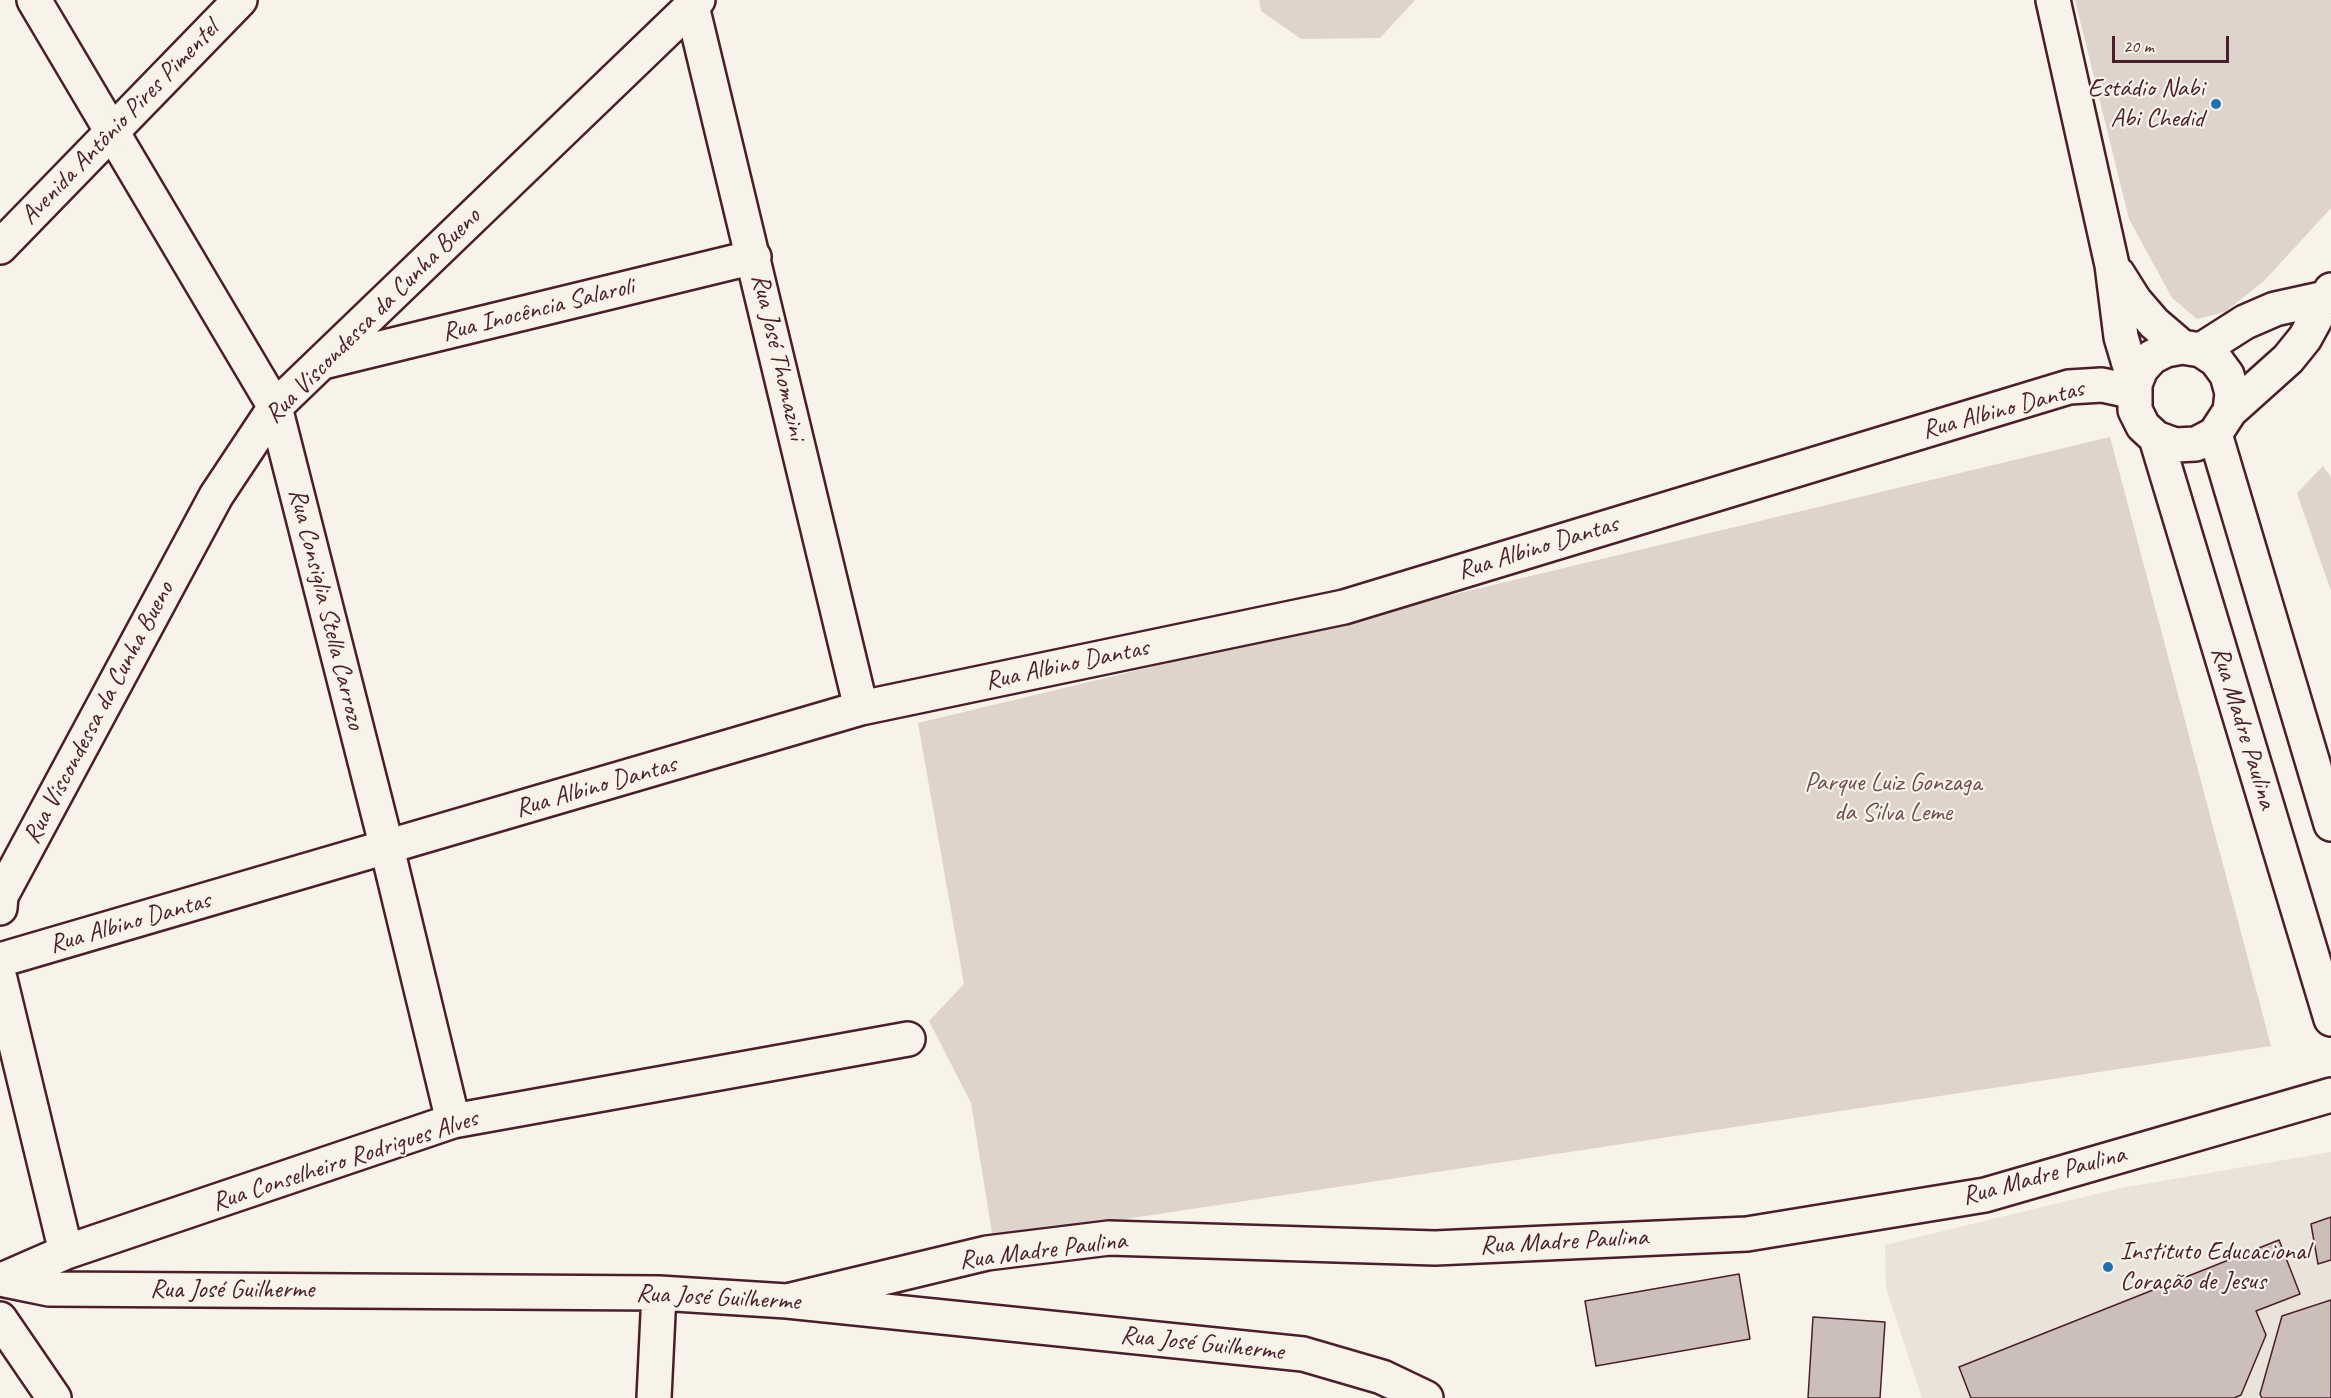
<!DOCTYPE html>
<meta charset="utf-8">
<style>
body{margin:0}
#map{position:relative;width:2331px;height:1398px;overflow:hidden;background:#f7f3e8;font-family:Caveat,sans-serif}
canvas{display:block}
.scale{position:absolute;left:2112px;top:36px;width:117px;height:27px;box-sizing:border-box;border:3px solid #4a1f2b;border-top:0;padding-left:8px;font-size:18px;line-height:21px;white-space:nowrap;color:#4a1f2b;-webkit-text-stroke:4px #f7f3e8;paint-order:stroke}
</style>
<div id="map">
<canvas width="2331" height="1398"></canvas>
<div class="scale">20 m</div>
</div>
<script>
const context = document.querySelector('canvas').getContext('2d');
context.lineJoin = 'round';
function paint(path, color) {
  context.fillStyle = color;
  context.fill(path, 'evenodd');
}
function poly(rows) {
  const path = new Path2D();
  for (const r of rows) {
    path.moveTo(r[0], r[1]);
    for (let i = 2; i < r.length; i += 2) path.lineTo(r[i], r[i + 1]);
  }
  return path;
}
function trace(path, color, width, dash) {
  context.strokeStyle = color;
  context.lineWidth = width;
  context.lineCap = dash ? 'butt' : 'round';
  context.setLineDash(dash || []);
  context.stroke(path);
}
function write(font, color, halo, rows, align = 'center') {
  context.font = font + ' Caveat,sans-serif';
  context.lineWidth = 4.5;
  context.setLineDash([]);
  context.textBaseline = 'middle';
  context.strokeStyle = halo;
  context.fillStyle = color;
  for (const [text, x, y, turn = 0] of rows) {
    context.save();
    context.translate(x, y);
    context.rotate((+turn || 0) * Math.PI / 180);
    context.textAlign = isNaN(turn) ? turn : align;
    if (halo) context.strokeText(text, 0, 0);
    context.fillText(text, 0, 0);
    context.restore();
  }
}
const built = poly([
 [2331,1152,2331,1398,1922,1398,1886,1288,1885,1245,2121,1188]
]);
const green = poly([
 [1259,0,1415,0,1380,38,1301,39,1261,11],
 [2075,0,2331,0,2331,208,2264,281,2225,312,2197,319,2172,298,2129,219],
 [2110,437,2271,1046,993,1239,971,1103,929,1021,964,984,918,723],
 [2323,466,2331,477,2331,591,2297,493]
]);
const building = poly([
 [2331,1217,2331,1260,2318,1264,2311,1224,2331,1217],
 [2279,1240,2300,1294,2256,1311,2266,1335,2241,1395,2234,1398,1971,1398,1959,1367,2279,1240],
 [1739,1274,1750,1339,1596,1366,1585,1301,1739,1274],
 [2331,1300,2331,1398,2262,1398,2260,1394,2282,1316,2331,1300],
 [1813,1317,1885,1322,1880,1398,1808,1398,1813,1317]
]);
const minor = poly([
 [34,0,275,407,387,848,453,1121],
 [2053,0,2112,265,2121,337,2135,384,2135,410,2143,426,2156,438,2175,445,2196,444,2215,434,2230,411,2232,393,2227,375,2216,360,2201,350,2182,347,2166,350,2152,357,2141,369,2135,384],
 [692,6,861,708],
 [2118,274,2135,301,2154,323,2182,347],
 [2201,350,2245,322,2275,309,2325,298],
 [323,362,754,257],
 [2230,411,2288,359,2305,338,2331,290],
 [2215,434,2331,824],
 [2156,438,2331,1019],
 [0,908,1,896,216,496,275,407,698,0],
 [0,960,861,708,1344,607,2069,387,2102,385,2134,392],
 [0,979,66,1252],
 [0,1279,49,1289,659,1293,787,1301,1303,1354,1382,1377,1426,1398],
 [4,1279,66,1252,453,1121,908,1039],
 [787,1301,987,1253,1109,1238,1435,1248,1747,1234,1985,1195,2331,1095],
 [0,1319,54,1398],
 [654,1398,659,1293]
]);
const major = poly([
 [0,247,240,0]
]);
const markers = [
 [2216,104,6,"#1f6fb2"],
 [2108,1267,6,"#1f6fb2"]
];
const poiNames = [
 ["Estádio Nabi",2204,89],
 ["Abi Chedid",2204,119],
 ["Instituto Educacional",2120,1252,"left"],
 ["Coração de Jesus",2120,1282,"left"]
];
const streetNames = [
 ["Avenida Antônio Pires Pimentel",120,123,-46],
 ["Rua Inocência Salaroli",538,310,-14],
 ["Rua Viscondessa da Cunha Bueno",373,316,-45],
 ["Rua José Thomazini",778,357,77],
 ["Rua Albino Dantas",2003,410,-15],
 ["Rua Albino Dantas",1538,548,-17],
 ["Rua Consiglia Stella Carrozo",326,609,76],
 ["Rua Albino Dantas",1067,665,-12],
 ["Rua Viscondessa da Cunha Bueno",99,713,-62],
 ["Rua Madre Paulina",2243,728,73],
 ["Rua Albino Dantas",596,787,-16],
 ["Rua Albino Dantas",130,923,-16],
 ["Rua Conselheiro Rodrigues Alves",345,1161,-18],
 ["Rua Madre Paulina",2044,1176,-15],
 ["Rua Madre Paulina",1564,1242,-3],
 ["Rua Madre Paulina",1043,1251,-7],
 ["Rua José Guilherme",232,1290],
 ["Rua José Guilherme",718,1298,3],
 ["Rua José Guilherme",1202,1344,6]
];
const parkNames = [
 ["Parque Luiz Gonzaga",1893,783],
 ["da Silva Leme",1893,813]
];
paint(built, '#eae3da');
paint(green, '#ded4cc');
paint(building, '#ccbfb9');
trace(building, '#4a1f2b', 1.5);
trace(minor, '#4a1f2b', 38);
trace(major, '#4a1f2b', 38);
trace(minor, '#f7f3e8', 33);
trace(major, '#f7f3e8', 33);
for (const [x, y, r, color] of markers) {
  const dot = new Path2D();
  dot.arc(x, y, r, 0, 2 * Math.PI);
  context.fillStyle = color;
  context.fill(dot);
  trace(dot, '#f7f3e8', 2);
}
write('26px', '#4a1f2b', '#f7f3e8', poiNames, 'right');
write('26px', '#4a1f2b', '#f7f3e8', streetNames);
write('26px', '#6f4c53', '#f7f3e8', parkNames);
</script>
